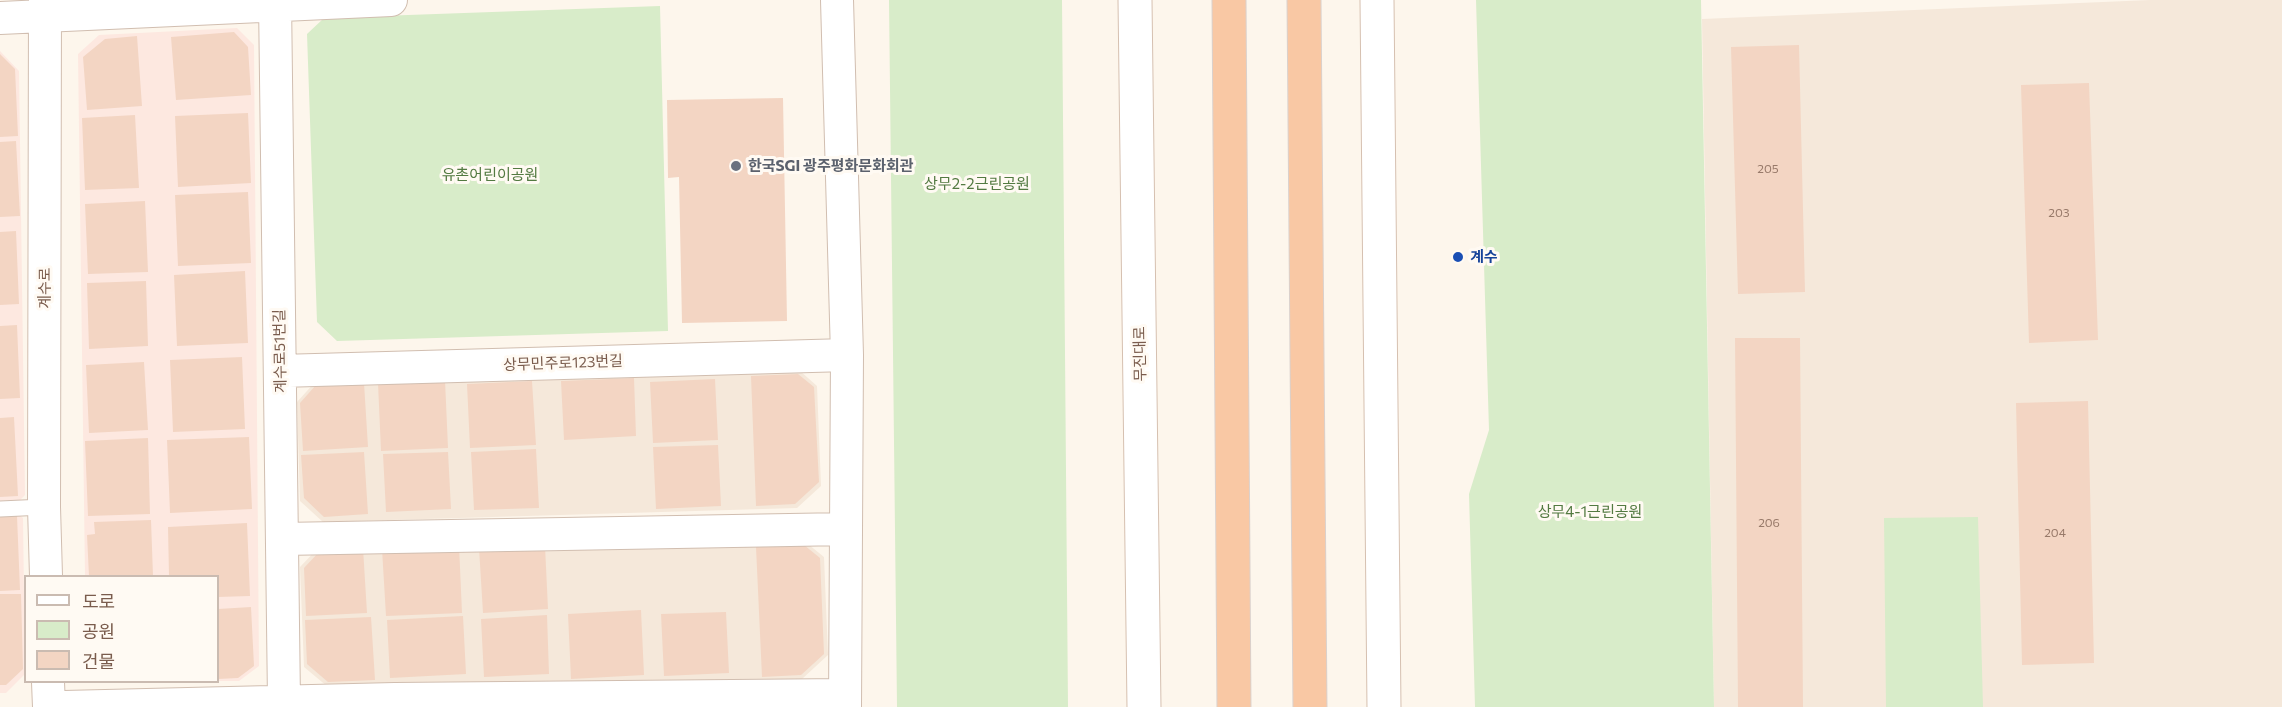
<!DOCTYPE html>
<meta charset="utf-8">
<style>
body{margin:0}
#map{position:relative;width:2282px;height:707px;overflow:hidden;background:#fdf6ec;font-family:Commissioner,"Noto Sans KR",sans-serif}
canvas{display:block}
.legend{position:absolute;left:24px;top:575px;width:195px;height:108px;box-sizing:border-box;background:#fffaf3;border:2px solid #cabbb1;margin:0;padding:8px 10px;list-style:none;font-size:18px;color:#7a5c4d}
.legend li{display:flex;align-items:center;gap:12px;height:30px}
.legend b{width:30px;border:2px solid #cabbb1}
</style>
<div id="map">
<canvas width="2282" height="707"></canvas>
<ul class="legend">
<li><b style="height:8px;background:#fff"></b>도로</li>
<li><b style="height:16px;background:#d8ecc9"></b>공원</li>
<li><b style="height:16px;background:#f3d5c3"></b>건물</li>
</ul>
</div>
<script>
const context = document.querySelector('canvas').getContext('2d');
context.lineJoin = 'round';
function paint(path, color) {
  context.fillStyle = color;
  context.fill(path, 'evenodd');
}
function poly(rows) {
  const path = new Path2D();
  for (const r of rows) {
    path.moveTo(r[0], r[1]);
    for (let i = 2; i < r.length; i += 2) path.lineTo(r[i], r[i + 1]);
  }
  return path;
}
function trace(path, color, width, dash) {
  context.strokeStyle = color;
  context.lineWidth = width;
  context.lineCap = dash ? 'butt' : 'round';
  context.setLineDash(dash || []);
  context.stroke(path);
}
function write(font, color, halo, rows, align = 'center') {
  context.font = font + ' Commissioner,"Noto Sans KR",sans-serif';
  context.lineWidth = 6;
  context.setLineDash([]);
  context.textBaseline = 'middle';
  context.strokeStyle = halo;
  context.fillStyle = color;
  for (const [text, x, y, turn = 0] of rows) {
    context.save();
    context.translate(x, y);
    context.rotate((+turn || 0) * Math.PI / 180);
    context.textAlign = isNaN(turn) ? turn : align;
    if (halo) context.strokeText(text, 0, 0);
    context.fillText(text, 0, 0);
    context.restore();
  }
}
const residential = poly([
 [2150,0,2282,0,2282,707,1714,707,1702,19],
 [799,370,817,386,821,486,797,508,323,522,300,501,297,402,316,381],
 [803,540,824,557,828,655,802,679,328,687,304,667,300,567,320,546]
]);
const commercial = poly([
 [237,28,254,45,259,666,239,681,218,681,218,576,85,576,78,54,99,35],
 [0,51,19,71,25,495,20,500,0,501],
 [17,513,23,518,25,674,6,693,0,693,0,514]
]);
const green = poly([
 [889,0,1062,0,1068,707,897,707],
 [1476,0,1701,0,1714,707,1475,707,1469,494,1489,430],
 [660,6,668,331,337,341,317,322,307,34,324,18],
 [1978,517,1983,707,1886,707,1884,518]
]);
const building = poly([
 [234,32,248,47,251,95,176,100,171,37],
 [137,36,142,106,87,110,83,57,105,39],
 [1799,45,1805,292,1738,294,1731,47],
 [0,54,15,69,18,136,0,137],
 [2089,83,2098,340,2029,343,2021,85],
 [783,98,787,321,682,323,679,177,668,178,667,100],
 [248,113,251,183,178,187,175,116],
 [135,115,139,188,85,190,82,118],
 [16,141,20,216,0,217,0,142],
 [248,192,251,263,178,266,175,195],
 [145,201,148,272,88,274,85,204],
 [16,231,19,304,0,305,0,232],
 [245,271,248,343,177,346,174,275],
 [146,281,148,346,89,349,87,283],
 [17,325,20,398,0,399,0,326],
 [1735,338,1800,338,1803,707,1738,707],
 [242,357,245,429,173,432,170,360],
 [144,362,148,430,89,433,86,365],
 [798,374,814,387,819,482,795,504,756,506,751,376],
 [634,378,636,436,564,440,561,381],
 [715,379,718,440,653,443,650,382],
 [445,380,448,448,381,451,378,383],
 [532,381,536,445,470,448,467,384],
 [364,383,368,447,303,451,300,403,316,385],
 [2088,401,2094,663,2022,665,2016,403],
 [14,417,18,496,0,497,0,418],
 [249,437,252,509,170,513,167,440],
 [148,438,150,514,88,516,85,441],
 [718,445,721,506,656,509,653,447],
 [536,449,539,508,474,510,471,452],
 [364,452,368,514,324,517,304,498,301,455],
 [448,452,451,509,386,512,383,454],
 [0,516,17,516,20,590,0,591],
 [151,520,153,576,89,576,87,535,95,534,94,522],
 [247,523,250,596,218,597,218,576,169,576,168,527],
 [459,545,462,613,386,616,382,549],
 [804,545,820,558,824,654,801,675,762,677,756,547],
 [545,546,548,609,483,613,479,548],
 [363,548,367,613,306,616,304,568,320,551],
 [0,594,21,594,23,669,6,685,0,685],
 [251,607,254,666,238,678,218,679,218,609],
 [641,610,644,675,571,679,568,614],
 [726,612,729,673,664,676,661,614],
 [547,615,549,674,484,677,481,619],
 [463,616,466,674,390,678,387,620],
 [371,617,375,680,328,682,307,664,305,620]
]);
const service = poly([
 [0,509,44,507]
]);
const minor = poly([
 [45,0,44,507,46,576],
 [275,0,284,701],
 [837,0,847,355,845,707],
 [0,18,391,0],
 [280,371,847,355],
 [282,539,846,529],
 [48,682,49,707],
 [64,707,395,699,845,695]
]);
const secondary = poly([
 [1135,0,1144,707],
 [1377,0,1384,707]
]);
const trunk = poly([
 [1229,0,1234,707],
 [1304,0,1310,707]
]);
const markers = [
 [736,166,6,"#6b7280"],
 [1458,257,6,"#1a4fb4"]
];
const numberNames = [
 ["205",1768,169],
 ["203",2059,213],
 ["206",1769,523],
 ["204",2055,533]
];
const worshipNames = [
 ["한국SGI 광주평화문화회관",748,166]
];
const parkNames = [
 ["유촌어린이공원",490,175],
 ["상무2-2근린공원",977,184],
 ["상무4-1근린공원",1590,512]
];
const transitNames = [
 ["계수",1470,257]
];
const streetNames = [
 ["계수로",45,288,-90],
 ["계수로51번길",280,351,-91],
 ["무진대로",1140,354,-91],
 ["상무민주로123번길",563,363,-2]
];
paint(residential, '#f5e8da');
paint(commercial, '#fde8e0');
paint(green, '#d8ecc9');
paint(building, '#f3d5c3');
trace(service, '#d1beb0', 17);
trace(minor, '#d1beb0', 34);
trace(secondary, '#d6c0b0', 35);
trace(trunk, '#dad1cd', 35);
trace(service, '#fff', 15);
trace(minor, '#fff', 32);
trace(secondary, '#fff', 33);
trace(trunk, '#f9c8a4', 33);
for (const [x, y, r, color] of markers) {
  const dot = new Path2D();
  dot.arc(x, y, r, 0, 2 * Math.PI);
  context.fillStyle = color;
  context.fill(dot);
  trace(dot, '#fffaf3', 2);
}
write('12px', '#987a6a', null, numberNames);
write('bold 15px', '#5b616d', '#fffaf3', worshipNames, 'left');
write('15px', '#537a41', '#fffaf3', parkNames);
write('bold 15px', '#164399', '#fffaf3', transitNames, 'left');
write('15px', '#7a5c4d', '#fffaf3', streetNames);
</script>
